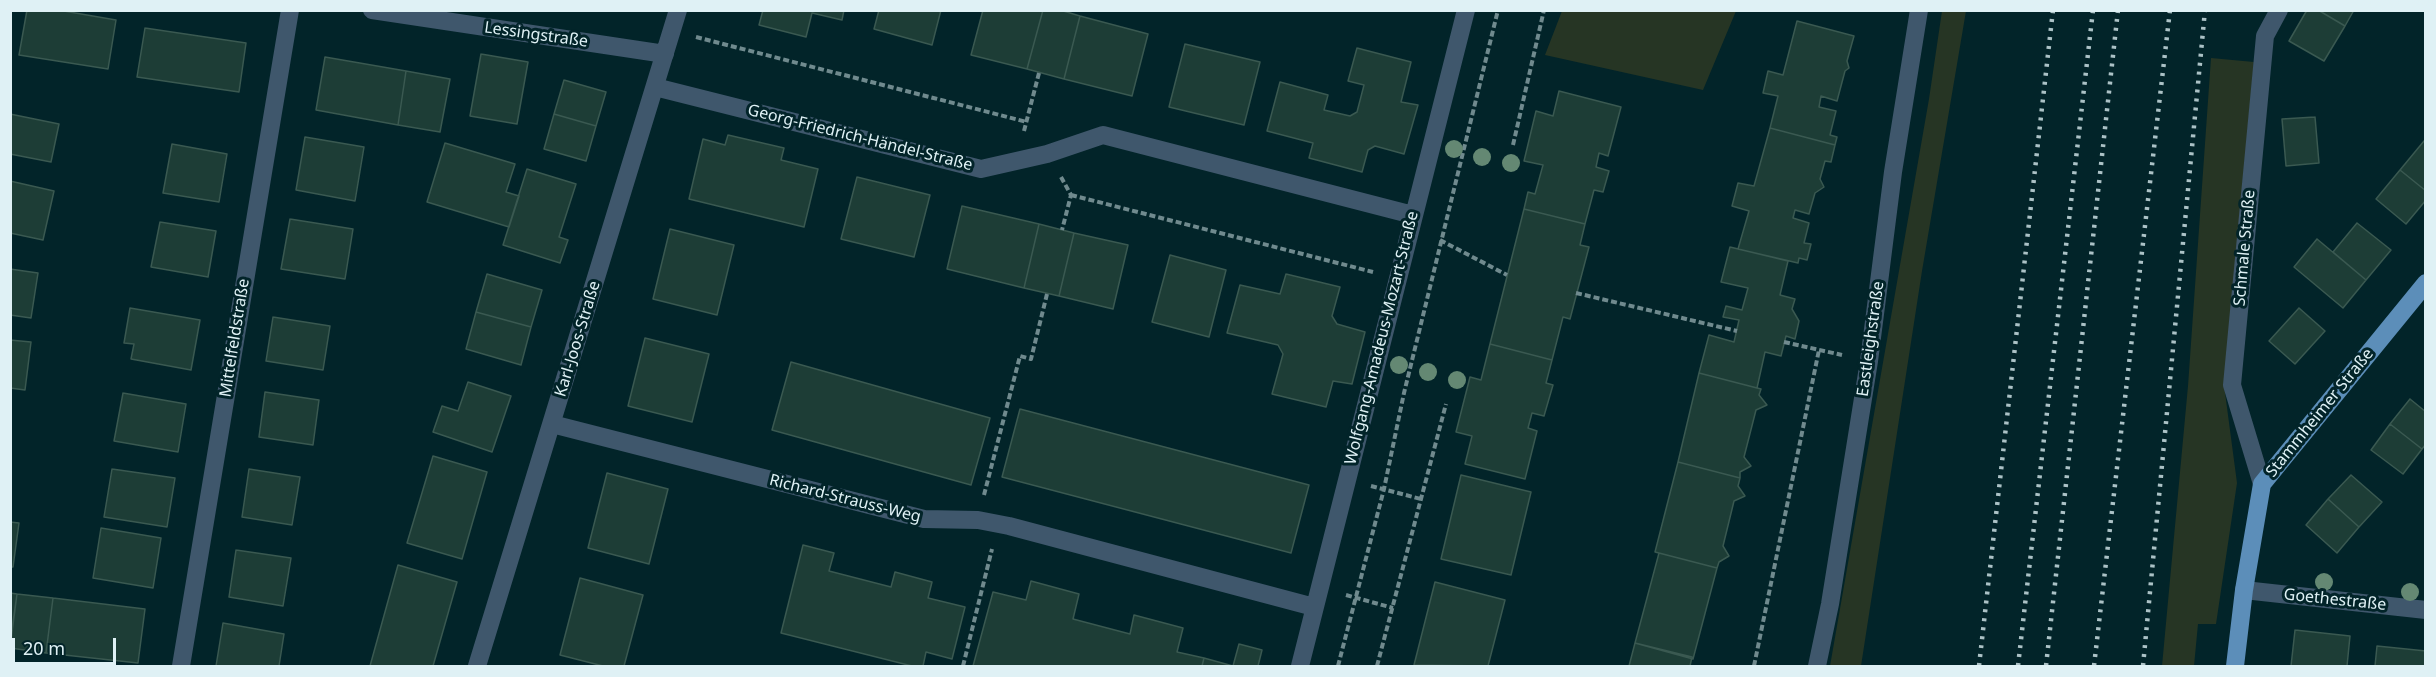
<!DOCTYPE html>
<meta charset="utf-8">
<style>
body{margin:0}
#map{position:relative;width:2436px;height:677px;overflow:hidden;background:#022429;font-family:"Noto Sans",sans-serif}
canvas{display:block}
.frame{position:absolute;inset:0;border:12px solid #dff1f5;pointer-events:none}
.scale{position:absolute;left:12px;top:638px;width:104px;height:27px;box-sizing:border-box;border:3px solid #dff1f5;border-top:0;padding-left:8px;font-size:18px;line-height:21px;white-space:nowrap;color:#dff1f5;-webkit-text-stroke:4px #022429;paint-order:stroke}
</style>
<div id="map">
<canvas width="2436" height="677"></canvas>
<div class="frame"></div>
<div class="scale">20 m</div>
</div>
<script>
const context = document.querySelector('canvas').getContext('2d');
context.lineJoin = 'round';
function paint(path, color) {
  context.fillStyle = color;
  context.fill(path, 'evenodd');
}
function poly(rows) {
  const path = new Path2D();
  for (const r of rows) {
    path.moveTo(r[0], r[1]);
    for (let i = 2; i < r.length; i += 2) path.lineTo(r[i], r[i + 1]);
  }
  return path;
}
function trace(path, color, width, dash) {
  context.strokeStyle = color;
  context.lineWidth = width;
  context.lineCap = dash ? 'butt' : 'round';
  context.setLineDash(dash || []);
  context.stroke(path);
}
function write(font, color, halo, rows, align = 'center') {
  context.font = font + ' "Noto Sans",sans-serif';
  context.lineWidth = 6;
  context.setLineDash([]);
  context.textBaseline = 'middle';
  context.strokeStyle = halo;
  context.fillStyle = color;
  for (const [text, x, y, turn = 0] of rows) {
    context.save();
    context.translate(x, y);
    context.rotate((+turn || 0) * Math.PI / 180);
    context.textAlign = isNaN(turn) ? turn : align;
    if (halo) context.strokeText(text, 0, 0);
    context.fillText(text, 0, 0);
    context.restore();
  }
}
const green = poly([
 [1562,11,1562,10,1736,11,1703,90,1545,55],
 [1942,11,1966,11,1922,271,1861,666,1830,666,1929,99],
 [2211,58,2254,62,2224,385,2237,483,2216,624,2198,624,2194,666,2162,666,2188,386]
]);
const building = poly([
 [27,10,58,10,116,20,108,69,19,55,27,10],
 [763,10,844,10,842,20,812,13,806,37,759,25,763,10],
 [879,10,941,10,932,45,874,29,879,10],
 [983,10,1043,10,1027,69,971,55,983,10],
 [1043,10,1060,10,1080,16,1064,79,1027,69,1043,10],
 [2307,10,2318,10,2345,26,2324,61,2289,41,2307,10],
 [2318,10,2354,10,2345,26,2318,10],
 [1080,16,1148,34,1132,96,1064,79,1080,16],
 [1797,21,1854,36,1847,61,1849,68,1845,71,1837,101,1821,96,1819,107,1836,111,1830,135,1837,137,1835,145,1770,128,1778,96,1763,93,1768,71,1783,75,1797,21],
 [145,28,246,43,239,92,137,77,145,28],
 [1185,44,1260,62,1244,125,1169,107,1185,44],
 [1357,48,1411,62,1401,102,1418,105,1404,154,1375,146,1368,150,1362,172,1309,158,1313,143,1267,131,1280,82,1328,95,1324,110,1350,116,1357,112,1364,85,1348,81,1357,48],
 [481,54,528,62,517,124,470,116,481,54],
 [325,57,406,71,398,125,316,110,325,57],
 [406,71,450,79,440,132,398,125,406,71],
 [564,80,606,92,596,126,554,114,564,80],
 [1559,91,1621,107,1608,156,1599,153,1596,167,1609,171,1603,192,1594,190,1585,224,1524,209,1528,192,1535,194,1543,165,1524,161,1536,111,1553,116,1559,91],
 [10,114,59,124,51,162,10,154,10,114],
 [554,114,596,126,586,161,544,149,554,114],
 [2315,117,2319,163,2286,166,2282,119,2315,117],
 [1770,128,1835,145,1831,162,1825,161,1820,179,1824,187,1815,193,1809,214,1795,210,1793,218,1809,223,1804,243,1811,244,1807,260,1799,258,1798,263,1738,249,1749,211,1732,206,1738,183,1754,186,1770,128],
 [728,135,784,148,781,160,818,169,804,227,689,199,703,139,725,145,728,135],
 [305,137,364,147,355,201,296,190,305,137],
 [2424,141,2426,143,2426,191,2400,170,2424,141],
 [445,143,515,164,506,192,519,196,509,227,427,202,445,143],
 [172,144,227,154,219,202,163,193,172,144],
 [527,169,576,184,559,237,568,240,560,263,503,245,527,169],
 [2400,170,2426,191,2426,200,2406,224,2376,199,2400,170],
 [857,177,930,195,914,257,841,239,857,177],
 [10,181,54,191,43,240,10,233,10,181],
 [962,206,1039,224,1024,288,947,269,962,206],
 [1524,209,1585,224,1580,245,1589,247,1570,319,1563,317,1552,360,1490,344,1524,209],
 [290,219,353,229,345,279,281,269,290,219],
 [160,222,216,231,208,277,151,267,160,222],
 [2357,223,2391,250,2366,280,2333,252,2357,223],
 [1039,224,1074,233,1059,296,1024,288,1039,224],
 [670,229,734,245,717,315,653,299,670,229],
 [1074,233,1128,245,1113,309,1059,296,1074,233],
 [2317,239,2366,280,2343,308,2294,267,2317,239],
 [1730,247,1788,261,1780,295,1795,299,1792,309,1799,321,1795,339,1786,336,1781,356,1765,352,1757,388,1699,373,1709,335,1734,342,1739,320,1723,317,1726,306,1742,310,1748,288,1721,282,1730,247],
 [1170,255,1226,270,1209,337,1152,322,1170,255],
 [10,269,38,273,31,318,10,315,10,269],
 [487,274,542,290,531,327,476,312,487,274],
 [1286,274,1340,287,1332,316,1337,324,1365,332,1352,384,1333,381,1326,407,1272,394,1283,354,1278,345,1227,333,1240,285,1280,294,1286,274],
 [130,308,200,320,191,370,131,359,134,344,124,343,130,308],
 [2299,308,2325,331,2295,364,2269,341,2299,308],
 [476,312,531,327,521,365,466,349,476,312],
 [273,317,330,326,323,370,266,361,273,317],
 [645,338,709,354,692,422,628,406,645,338],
 [10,340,31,342,25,390,10,388,10,340],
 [1490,344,1552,360,1546,383,1553,385,1544,416,1532,413,1528,428,1537,431,1525,479,1465,464,1472,436,1456,432,1470,377,1481,380,1490,344],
 [791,362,990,418,971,485,772,430,791,362],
 [1699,373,1761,389,1759,395,1767,405,1756,410,1744,457,1751,466,1740,472,1740,478,1678,462,1699,373],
 [468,382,511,396,492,452,433,432,442,406,458,411,468,382],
 [265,392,319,400,313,445,259,437,265,392],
 [123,393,186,404,178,452,114,441,123,393],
 [2410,399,2426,412,2426,444,2422,449,2390,424,2410,399],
 [1020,409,1309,485,1291,553,1002,477,1020,409],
 [2390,424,2422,449,2403,474,2371,450,2390,424],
 [433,456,487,472,462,559,407,543,433,456],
 [1678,462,1740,478,1738,486,1745,496,1734,501,1723,546,1729,556,1719,562,1717,568,1655,552,1678,462],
 [112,469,175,478,167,527,104,517,112,469],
 [249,469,300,477,292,525,242,517,249,469],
 [607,473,668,489,649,564,588,548,607,473],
 [1461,475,1531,492,1511,575,1441,559,1461,475],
 [2351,475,2382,502,2359,527,2328,499,2351,475],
 [2328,499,2359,527,2337,553,2306,525,2328,499],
 [10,522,19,523,13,567,10,567,10,522],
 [101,528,161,538,153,588,93,578,101,528],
 [803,545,834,553,829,571,891,587,895,572,932,582,928,598,965,607,952,659,926,652,923,666,912,666,781,633,803,545],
 [236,550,291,558,283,606,229,597,236,550],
 [1659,553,1717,568,1693,659,1635,643,1659,553],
 [398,565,457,582,433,666,370,666,398,565],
 [580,578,643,595,624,666,603,666,560,655,580,578],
 [1031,581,1079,594,1073,619,1130,634,1134,615,1183,628,1177,652,1204,658,1202,666,973,666,993,592,1026,600,1031,581],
 [1435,582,1505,600,1488,666,1414,665,1435,582],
 [10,593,17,594,10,643,10,593],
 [17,594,53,598,46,653,10,648,17,594],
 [53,598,145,609,138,663,46,653,53,598],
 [223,623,284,634,279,666,216,666,223,623],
 [2295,630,2350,636,2347,666,2291,666,2295,630],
 [1635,643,1692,657,1690,666,1629,666,1635,643],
 [1239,644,1262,650,1258,666,1202,666,1204,658,1233,666,1239,644],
 [2377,646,2426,651,2426,666,2375,666,2377,646]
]);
const path = poly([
 [696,37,1027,122],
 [1024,131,1039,73],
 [1513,145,1544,10],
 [1061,177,1071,195,1062,230],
 [1071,195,1373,272],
 [1440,240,1507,275],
 [1576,293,1737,331],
 [1784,342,1842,355],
 [1371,486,1421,499],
 [984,495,1020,356,1031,359,1047,294],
 [1346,595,1393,608],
 [963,666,992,549],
 [1338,666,1384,489,1404,393,1498,10],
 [1377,666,1446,404],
 [1754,666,1819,350]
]);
const minor = poly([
 [372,10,665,54],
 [655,87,981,169,1047,154,1103,135,1413,215],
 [552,424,924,519,978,520,1009,526,1314,607],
 [2262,484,2232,385,2265,36,2279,10],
 [2244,590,2426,610],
 [181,666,290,10],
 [477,666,678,10],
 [1300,666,1466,10],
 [1817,666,1830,604,1869,361,1893,172,1919,10]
]);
const major = poly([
 [2235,666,2244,590,2262,484,2426,283]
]);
const rail = poly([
 [1979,666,2053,10],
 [2018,666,2093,10],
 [2046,666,2118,10],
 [2094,666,2170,10],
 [2143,666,2205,10]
]);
const trees = [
 [1454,149],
 [1482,157],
 [1511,163],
 [1399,365],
 [1428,372],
 [1457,380],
 [2324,582],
 [2410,592]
];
const streetNames = [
 ["Lessingstraße",536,35,8],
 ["Georg-Friedrich-Händel-Straße",860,138,14],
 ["Schmale Straße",2245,248,-85],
 ["Mittelfeldstraße",235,338,-81],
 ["Wolfgang-Amadeus-Mozart-Straße",1382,338,-76],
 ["Karl-Joos-Straße",578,339,-73],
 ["Eastleighstraße",1871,339,-82],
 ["Stammheimer Straße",2320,413,-51],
 ["Richard-Strauss-Weg",845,499,14],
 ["Goethestraße",2335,600,6]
];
paint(green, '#263524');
paint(building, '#1d3d36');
trace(building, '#3a5951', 1.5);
trace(path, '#708a8e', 4, [6, 3]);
trace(minor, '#3f576c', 18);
trace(major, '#5c8eb9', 18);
trace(rail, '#acc2c6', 4.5, [3, 6]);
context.fillStyle = '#648873';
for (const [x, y] of trees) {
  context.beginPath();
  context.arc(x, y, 9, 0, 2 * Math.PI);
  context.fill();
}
write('16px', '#dff1f5', '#022429', streetNames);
</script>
